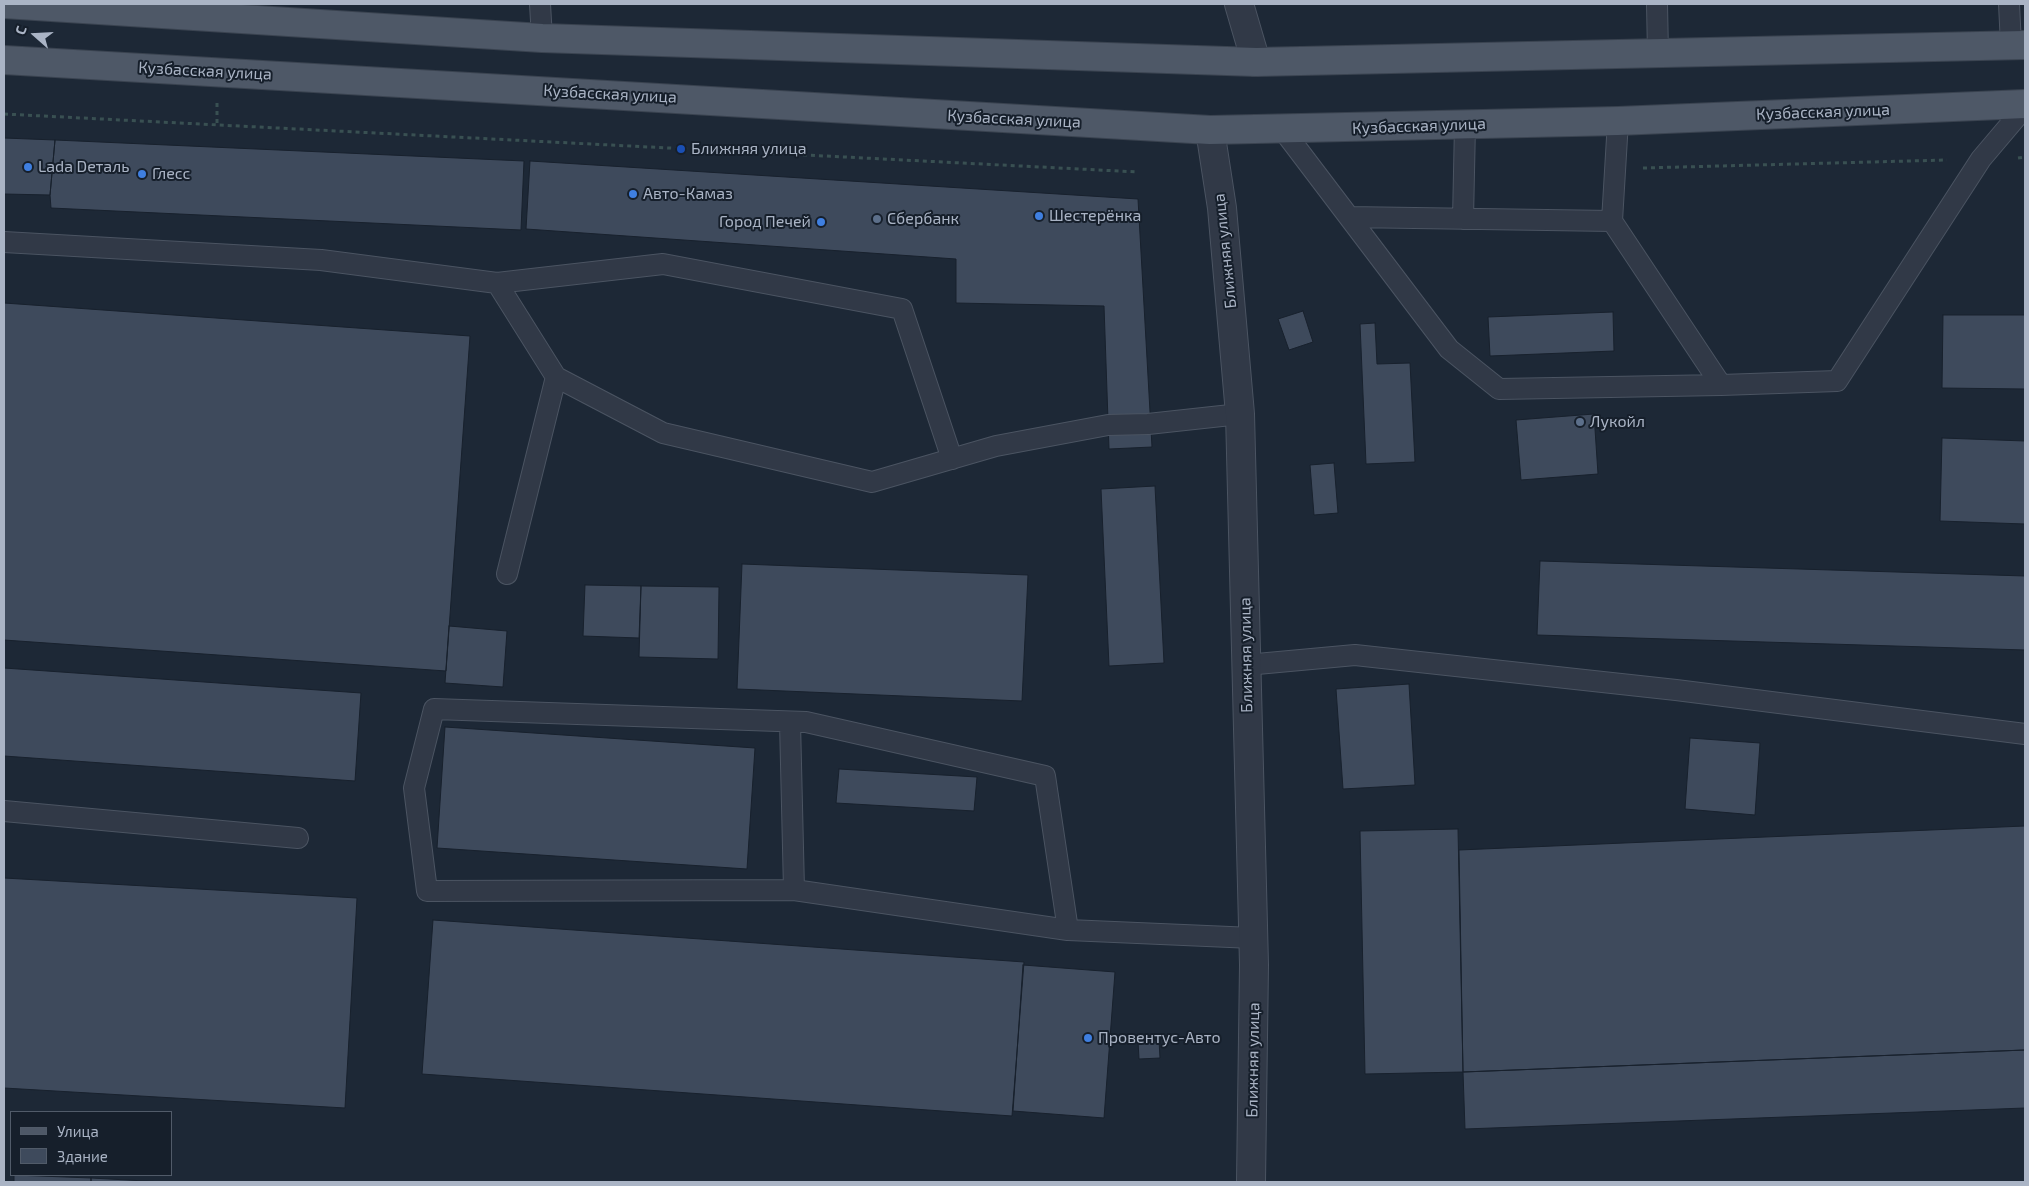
<!DOCTYPE html>
<meta charset="utf-8">
<style>
body{margin:0}
#map{position:relative;width:2029px;height:1186px;overflow:hidden;background:#1d2836;font-family:"Exo 2",sans-serif}
canvas{display:block}
.frame{position:absolute;inset:0;border:5px solid #aab4c5;pointer-events:none}
.legend{position:absolute;left:10px;top:1111px;width:162px;height:65px;box-sizing:border-box;background:#161f2b;border:1px solid #515b69;margin:0;padding:6px 9px;list-style:none;font-size:15px;color:#aab4c5}
.legend li{display:flex;align-items:center;gap:10px;height:25px}
.legend b{width:25px;border:1px solid #515b69}
.north{position:absolute;left:10px;top:10px;width:50px;height:50px;-webkit-text-stroke:4px #161f2b;paint-order:stroke;rotate:289deg;font-size:14px;font-weight:700;line-height:20px;text-align:center;color:#aab4c5}
.north::after{content:'';display:block;margin:auto;width:18px;height:22px;background:#aab4c5;clip-path:polygon(50% 0,100% 100%,50% 72%,0 100%)}
</style>
<div id="map">
<canvas width="2029" height="1186"></canvas>
<div class="frame"></div>
<ul class="legend">
<li><b style="height:6px;background:#4e5867"></b>Улица</li>
<li><b style="height:14px;background:#3e4a5c"></b>Здание</li>
</ul>
<div class="north">С</div>
</div>
<script>
const context = document.querySelector('canvas').getContext('2d');
context.lineJoin = 'round';
function paint(path, color) {
  context.fillStyle = color;
  context.fill(path, 'evenodd');
}
function poly(rows) {
  const path = new Path2D();
  for (const r of rows) {
    path.moveTo(r[0], r[1]);
    for (let i = 2; i < r.length; i += 2) path.lineTo(r[i], r[i + 1]);
  }
  return path;
}
function trace(path, color, width, dash) {
  context.strokeStyle = color;
  context.lineWidth = width;
  context.lineCap = dash ? 'butt' : 'round';
  context.setLineDash(dash || []);
  context.stroke(path);
}
function write(font, color, halo, rows, align = 'center') {
  context.font = font + ' "Exo 2",sans-serif';
  context.lineWidth = 4;
  context.setLineDash([]);
  context.textBaseline = 'middle';
  context.strokeStyle = halo;
  context.fillStyle = color;
  for (const [text, x, y, turn = 0] of rows) {
    context.save();
    context.translate(x, y);
    context.rotate((+turn || 0) * Math.PI / 180);
    context.textAlign = isNaN(turn) ? turn : align;
    if (halo) context.strokeText(text, 0, 0);
    context.fillText(text, 0, 0);
    context.restore();
  }
}
const building = poly([
 [4,138,55,140,50,195,4,194,4,138],
 [55,140,524,161,521,230,51,208,50,195,55,140],
 [530,161,1138,199,1152,447,1109,449,1104,306,956,303,956,259,526,229,530,161],
 [4,303,470,336,446,671,4,640,4,303],
 [1303,311,1313,342,1289,350,1278,319,1303,311],
 [1613,312,1614,351,1490,356,1488,317,1613,312],
 [1943,315,2025,315,2025,389,1942,388,1943,315],
 [1375,323,1377,364,1410,363,1415,462,1366,464,1360,324,1375,323],
 [1594,414,1598,474,1521,480,1516,420,1594,414],
 [1942,438,2025,441,2025,524,1940,521,1942,438],
 [1334,463,1338,513,1314,515,1310,465,1334,463],
 [1155,486,1164,663,1109,666,1101,489,1155,486],
 [1540,561,2025,576,2025,650,1537,635,1540,561],
 [742,564,1028,575,1022,701,737,689,742,564],
 [585,585,641,586,639,638,583,636,585,585],
 [641,586,719,587,718,659,639,657,641,586],
 [449,626,507,631,503,687,445,683,449,626],
 [4,668,361,693,355,781,4,756,4,668],
 [1409,684,1415,785,1343,789,1336,689,1409,684],
 [445,727,755,748,747,869,437,848,445,727],
 [1690,738,1760,743,1755,815,1685,809,1690,738],
 [839,769,977,777,974,811,836,803,839,769],
 [2025,826,2025,1050,1463,1072,1459,850,2025,826],
 [1458,829,1463,1072,1365,1074,1360,831,1458,829],
 [4,878,357,898,345,1108,4,1088,4,878],
 [433,920,1024,962,1012,1116,422,1074,433,920],
 [1023,965,1115,972,1104,1118,1013,1111,1023,965],
 [1159,1040,1160,1058,1139,1059,1138,1041,1159,1040],
 [2025,1050,2025,1108,1465,1129,1463,1072,2025,1050],
 [14,1175,91,1178,91,1182,14,1182,14,1175],
 [91,1178,163,1182,91,1182,91,1178]
]);
const path = poly([
 [217,103,217,125],
 [4,114,1138,172],
 [2018,158,2025,157],
 [1643,168,1947,160]
]);
const service = poly([
 [540,4,542,38],
 [1657,4,1658,53],
 [2009,4,2011,45],
 [1618,121,1612,221,1721,385],
 [1283,130,1449,349,1499,389,1721,385,1837,381,1981,159,2025,107],
 [1349,217,1612,221],
 [1463,219,1465,125],
 [4,242,321,260,497,283,556,377,663,433,872,482,996,446,1108,425,1148,424,1240,414],
 [497,283,663,264,902,309,952,459],
 [507,574,556,377],
 [1246,665,1355,655,1676,690,2025,734],
 [790,722,794,890],
 [4,811,298,838],
 [1068,930,1045,776,806,722,434,709,414,788,427,891,794,890,1068,930,1253,938]
]);
const minor = poly([
 [1239,4,1256,62],
 [1210,130,1222,208,1240,414,1254,965,1251,1182]
]);
const primary = poly([
 [4,4,542,38,1256,62,2025,45],
 [4,60,1210,130,1618,121,2025,104]
]);
const markers = [
 [681,149,5,"#1a4fb4"],
 [28,167,5,"#3f7fe0"],
 [142,174,5,"#3f7fe0"],
 [633,194,5,"#3f7fe0"],
 [1039,216,5,"#3f7fe0"],
 [877,219,5,"#5c6f8a"],
 [821,222,5,"#3f7fe0"],
 [1580,422,5,"#5c6f8a"],
 [1088,1038,5,"#3f7fe0"]
];
const streetNames = [
 ["Кузбасская улица",205,71,3],
 ["Кузбасская улица",610,94,3],
 ["Кузбасская улица",1823,112,-2],
 ["Кузбасская улица",1014,119,3],
 ["Кузбасская улица",1419,126,-2],
 ["Ближняя улица",1225,251,-96],
 ["Ближняя улица",1246,655,-91],
 ["Ближняя улица",1253,1060,-89]
];
const poiNames = [
 ["Ближняя улица",691,149],
 ["Lada Dеталь",38,167],
 ["Глесс",152,174],
 ["Авто-Камаз",643,194],
 ["Шестерёнка",1049,216],
 ["Сбербанк",887,219],
 ["Город Печей",811,222,"right"],
 ["Лукойл",1590,422],
 ["Провентус-Авто",1098,1038]
];
paint(building, '#3e4a5c');
trace(building, '#18212d', 1);
trace(service, '#4b5462', 22);
trace(minor, '#4b5462', 30);
trace(primary, '#3a4350', 30);
trace(path, '#395052', 3, [4, 4]);
trace(service, '#313947', 20);
trace(minor, '#313947', 28);
trace(primary, '#4e5867', 28);
for (const [x, y, r, color] of markers) {
  const dot = new Path2D();
  dot.arc(x, y, r, 0, 2 * Math.PI);
  context.fillStyle = color;
  context.fill(dot);
  trace(dot, '#161f2b', 2);
}
write('16px', '#aab4c5', '#161f2b', streetNames);
write('16px', '#aab4c5', '#161f2b', poiNames, 'left');
</script>
